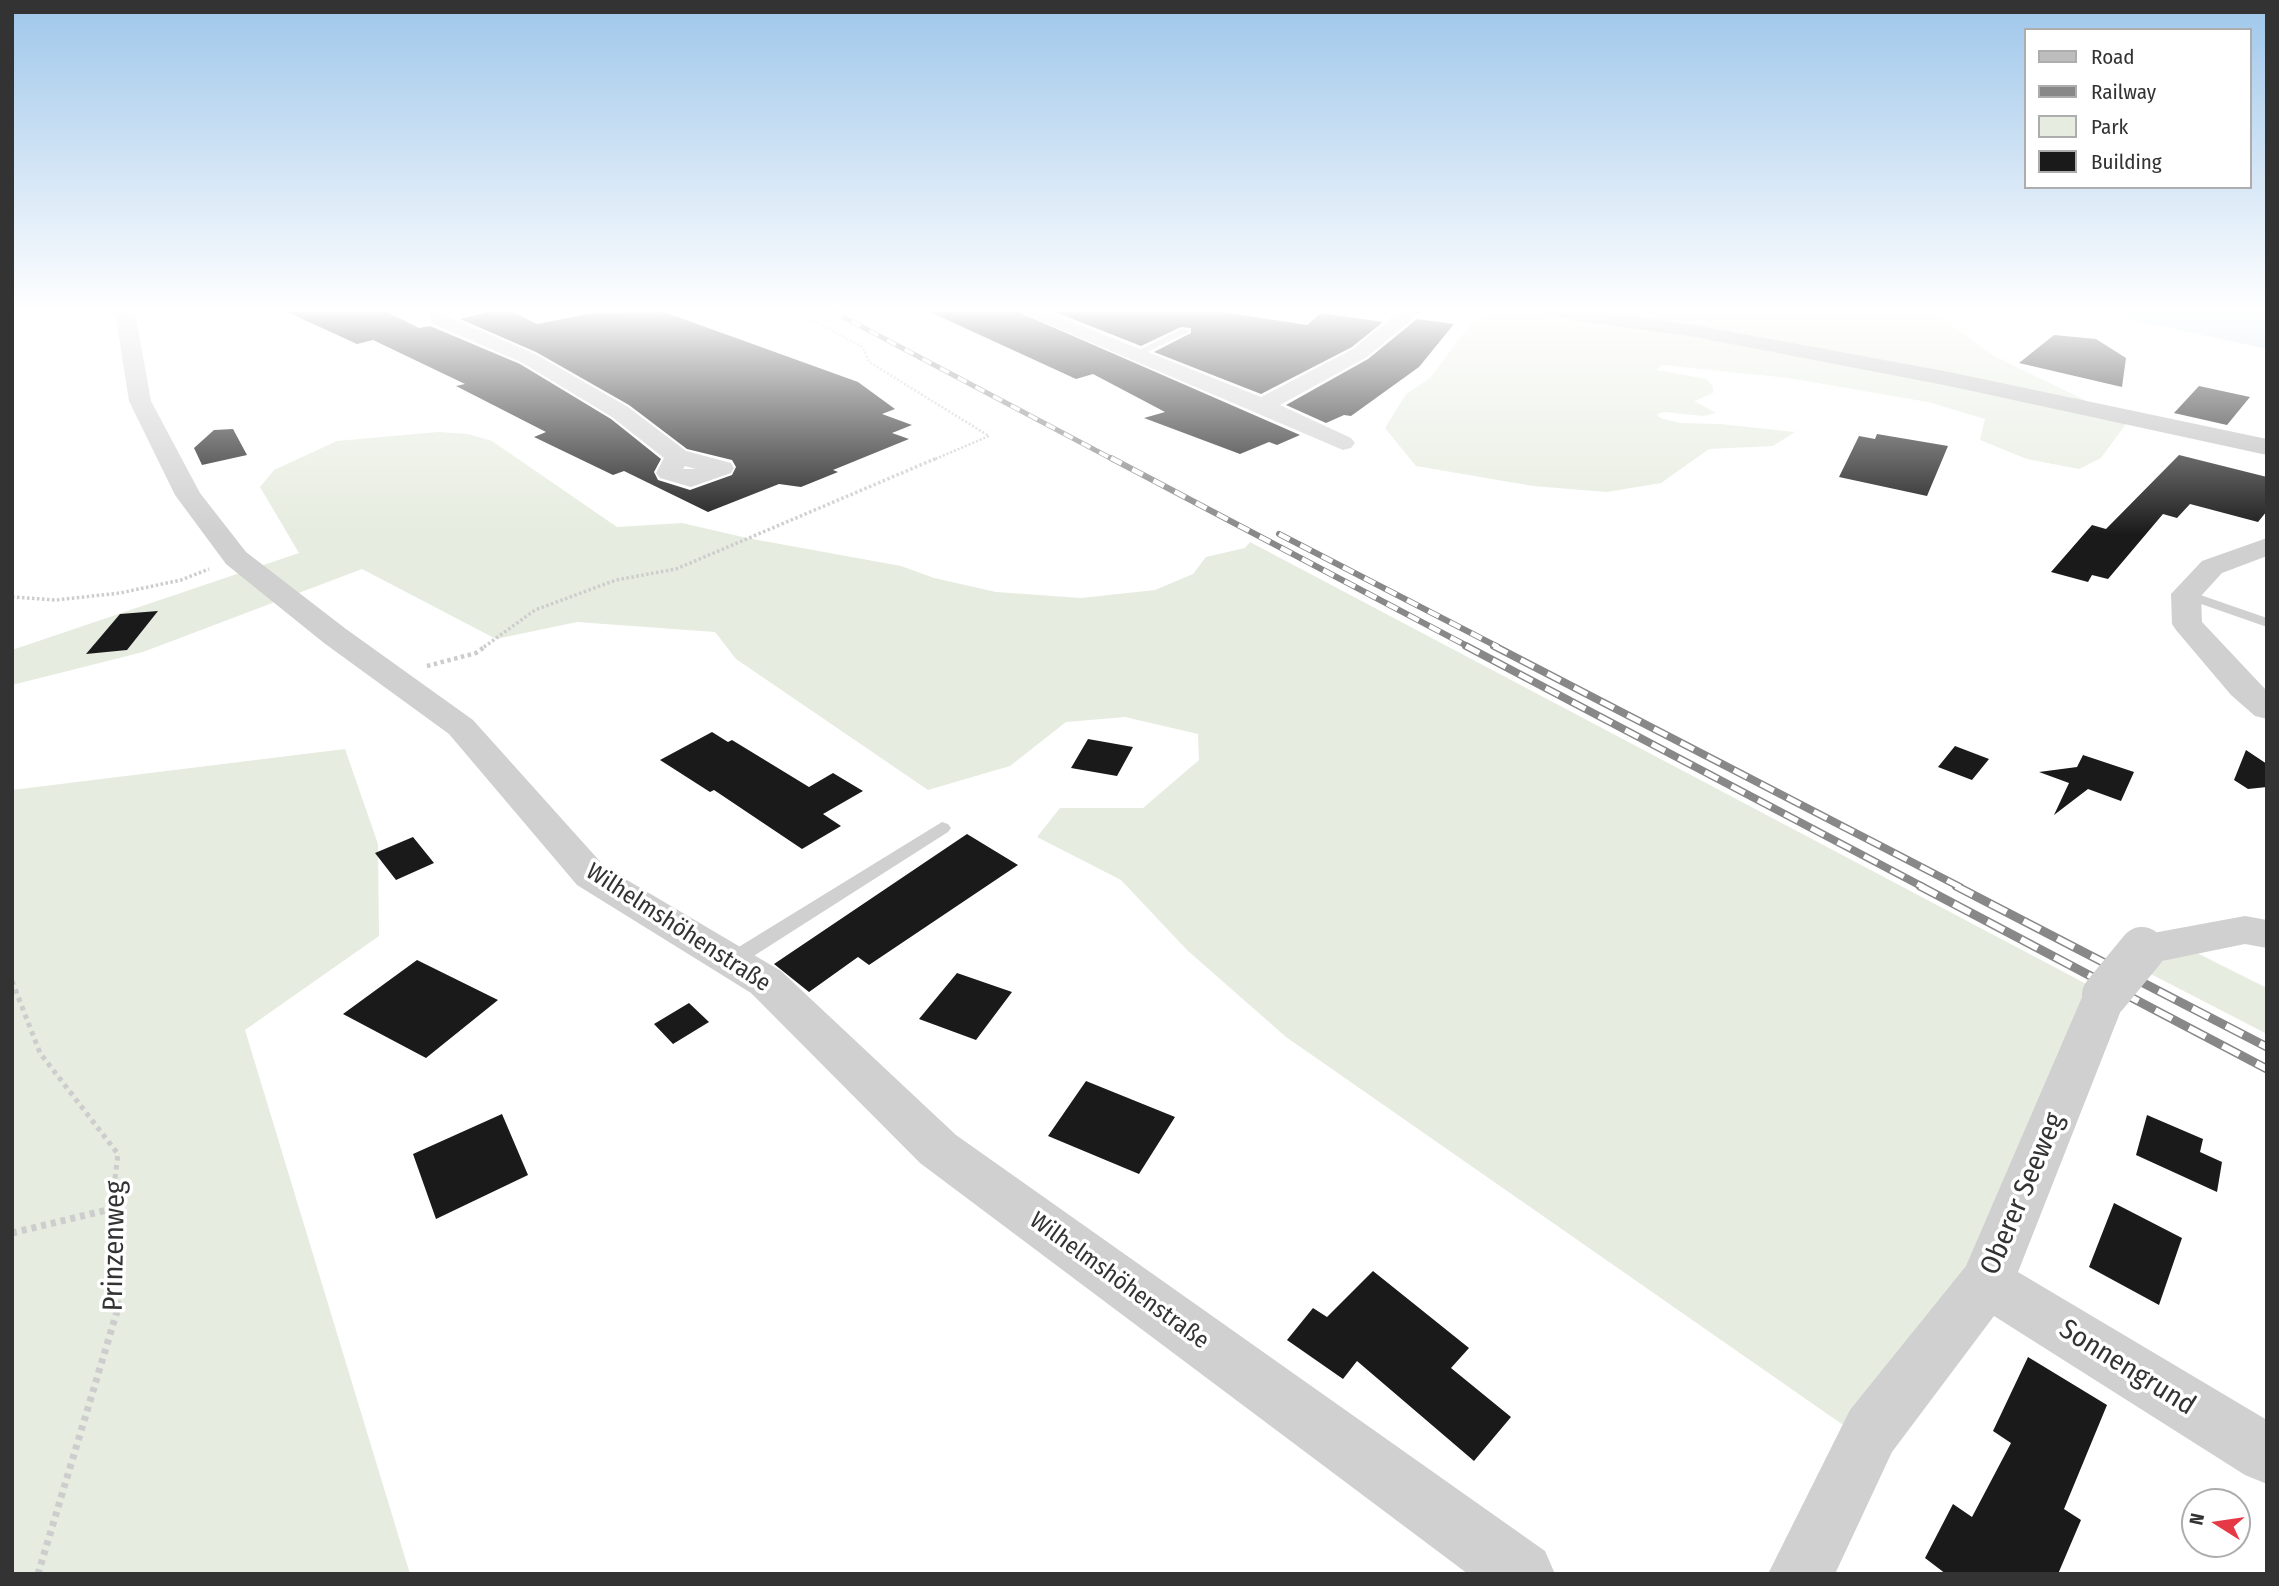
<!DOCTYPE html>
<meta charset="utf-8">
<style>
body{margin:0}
#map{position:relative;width:2279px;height:1586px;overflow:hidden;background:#fff;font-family:"Fira Sans Condensed",sans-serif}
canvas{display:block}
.frame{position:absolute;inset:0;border:14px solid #333;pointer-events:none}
.legend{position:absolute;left:2024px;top:28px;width:228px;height:161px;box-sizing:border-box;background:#fff;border:2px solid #adadad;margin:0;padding:9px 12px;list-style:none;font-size:21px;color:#333}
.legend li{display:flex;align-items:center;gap:14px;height:35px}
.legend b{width:35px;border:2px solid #adadad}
.north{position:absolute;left:2181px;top:1488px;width:70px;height:70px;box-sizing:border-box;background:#fff;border:2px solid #adadad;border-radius:50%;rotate:282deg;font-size:19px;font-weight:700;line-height:28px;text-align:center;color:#333}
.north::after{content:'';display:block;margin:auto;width:24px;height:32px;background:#e63946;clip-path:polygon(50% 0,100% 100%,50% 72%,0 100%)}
</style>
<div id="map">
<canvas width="2279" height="1586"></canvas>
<div class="frame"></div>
<ul class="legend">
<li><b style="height:9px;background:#bdbdbd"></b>Road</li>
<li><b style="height:9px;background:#888"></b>Railway</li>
<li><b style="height:19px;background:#e6ecdf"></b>Park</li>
<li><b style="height:19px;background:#1a1a1a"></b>Building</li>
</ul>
<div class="north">N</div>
</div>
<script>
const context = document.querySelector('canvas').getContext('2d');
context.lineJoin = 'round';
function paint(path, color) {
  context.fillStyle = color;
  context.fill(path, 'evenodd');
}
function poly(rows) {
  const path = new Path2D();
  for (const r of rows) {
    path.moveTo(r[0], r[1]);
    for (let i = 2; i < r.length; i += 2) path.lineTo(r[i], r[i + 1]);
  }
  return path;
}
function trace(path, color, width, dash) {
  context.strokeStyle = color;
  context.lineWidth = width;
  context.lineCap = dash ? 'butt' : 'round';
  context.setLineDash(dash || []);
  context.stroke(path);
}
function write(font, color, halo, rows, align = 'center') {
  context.font = font + ' "Fira Sans Condensed",sans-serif';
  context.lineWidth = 7;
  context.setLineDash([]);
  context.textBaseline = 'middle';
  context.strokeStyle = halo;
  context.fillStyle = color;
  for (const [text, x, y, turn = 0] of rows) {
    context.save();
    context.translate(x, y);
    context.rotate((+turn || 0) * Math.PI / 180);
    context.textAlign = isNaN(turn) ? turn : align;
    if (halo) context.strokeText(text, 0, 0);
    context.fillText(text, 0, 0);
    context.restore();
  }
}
const green = poly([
 [1488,312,1934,312,1994,356,2128,421,2101,458,2079,469,2027,459,1980,440,1985,419,1928,402,1788,378,1663,365,1656,370,1707,379,1713,387,1713,393,1694,401,1716,413,1703,416,1665,412,1657,414,1660,418,1680,423,1720,424,1795,432,1773,446,1709,449,1661,483,1607,492,1533,486,1416,466,1385,428,1406,394,1430,378,1476,317],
 [438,432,468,434,492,441,617,527,682,523,747,538,901,566,934,578,996,592,1081,598,1155,590,1193,574,1206,557,1245,548,1250,542,2094,988,1972,1270,1846,1427,1286,1037,1187,950,1121,880,1037,837,1060,808,1143,808,1199,760,1198,734,1125,717,1066,722,1010,766,928,790,736,659,715,632,577,622,496,639,362,569,143,652,12,685,12,650,299,553,260,487,274,470,337,441],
 [345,749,378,844,379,936,245,1030,410,1574,12,1574,12,790],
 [2187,948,2267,988,2267,1034,2141,969]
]);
const water = poly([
 [2107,312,2267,312,2267,349,2142,322]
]);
const building = poly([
 [287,312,387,312,419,328,430,326,520,364,611,419,661,459,654,472,658,480,690,490,732,475,736,467,732,460,687,449,629,405,536,352,460,319,487,312,513,312,537,324,594,313,664,312,858,382,895,409,882,414,912,425,892,433,909,439,833,470,838,472,801,487,779,484,708,512,624,471,613,475,534,437,546,432,456,386,465,384,373,340,357,344],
 [930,312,1018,312,1300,435,1277,445,1269,442,1240,454,1144,418,1165,412,1093,374,1076,379],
 [1055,312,1223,312,1307,325,1321,313,1383,322,1352,347,1261,394,1154,352,1191,333,1191,328,1181,327,1141,346],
 [1417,319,1454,324,1419,367,1351,416,1344,415,1326,423,1286,405,1368,359],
 [2054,335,2096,339,2126,358,2122,387,2019,363],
 [2199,386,2250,397,2227,425,2174,413],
 [233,429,247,455,202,465,194,448,214,430],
 [1877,434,1948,446,1927,496,1839,477,1859,436,1875,439],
 [2179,455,2267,477,2267,511,2258,522,2190,504,2177,518,2163,514,2108,579,2092,575,2088,582,2051,572,2092,525,2106,529],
 [158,611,127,650,86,654,120,614],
 [712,732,728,742,732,740,809,787,833,773,863,791,823,814,841,826,802,849,714,790,710,792,660,760],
 [1088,739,1133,747,1117,776,1071,768],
 [1955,746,1989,759,1972,780,1938,767],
 [2246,750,2267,764,2267,787,2248,789,2234,780],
 [2083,755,2134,772,2121,801,2088,789,2054,815,2069,783,2039,772,2077,767],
 [967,834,1018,865,869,965,858,957,809,992,774,964],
 [413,837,434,863,396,880,375,853],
 [417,960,498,1000,426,1058,343,1014],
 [957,973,1012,992,976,1040,919,1019],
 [689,1003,709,1022,673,1044,654,1024],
 [1086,1081,1175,1117,1139,1174,1048,1136],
 [502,1114,528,1175,436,1219,413,1154],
 [2147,1115,2203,1139,2200,1152,2222,1162,2217,1192,2136,1155],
 [2114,1203,2182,1238,2159,1305,2089,1267],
 [1373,1271,1469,1348,1451,1368,1511,1417,1474,1461,1357,1361,1343,1379,1287,1340,1313,1308,1327,1317],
 [2028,1357,2107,1405,2064,1509,2081,1520,2058,1574,1946,1574,1925,1558,1953,1504,1972,1517,2011,1443,1993,1431]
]);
const pathFar4 = poly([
 [797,312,863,347,869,362,989,436,933,460]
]);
const pathFar3 = poly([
 [12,597,56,600,120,593,181,580,209,569],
 [484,647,535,610,616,580,676,569,937,458]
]);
const pathFar2 = poly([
 [427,666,476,653,486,646]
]);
const pathFar1 = poly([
 [12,981,40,1053,118,1154,113,1194]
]);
const path = poly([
 [12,1233,111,1209],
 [38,1574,118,1308,111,1209,113,1193]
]);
const service = poly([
 [1182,329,1190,331,1137,357,1129,355,1182,329],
 [2186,590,2267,618,2267,627,2181,597,2181,591,2186,590],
 [942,822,948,824,951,828,948,832,738,966,724,966,721,961,724,956,942,822]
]);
const minor = poly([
 [115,312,135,312,151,401,200,493,246,552,346,629,473,720,605,867,781,971,956,1135,1545,1551,1555,1574,1468,1574,920,1163,751,993,577,885,449,734,324,643,226,564,175,495,129,401,115,312],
 [428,312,449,312,447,316,535,354,628,407,686,451,731,463,734,468,731,473,691,487,660,478,656,473,664,458,612,417,521,362,431,323,428,312],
 [685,466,696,469,683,469,685,466],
 [1020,312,1047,312,1261,397,1353,349,1399,312,1421,312,1367,357,1280,405,1351,438,1355,443,1351,448,1343,450,1020,312],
 [2267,538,2267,556,2222,573,2201,596,2202,622,2267,691,2267,719,2255,716,2231,695,2176,630,2172,624,2171,594,2202,561,2267,538],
 [2245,916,2267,920,2267,948,2245,944,2142,965,2127,960,2121,950,2127,940,2142,935,2245,916],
 [2105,979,2121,984,2127,995,2018,1272,2267,1420,2267,1484,2245,1475,1994,1316,1892,1452,1835,1574,1768,1574,1850,1410,1966,1266,2083,995,2089,984,2105,979]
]);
const secondary = poly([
 [1549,312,1606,312,1695,325,1949,372,2267,439,2267,455,1949,386,1695,337,1559,318,1549,312]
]);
const railFar3 = poly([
 [834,312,1114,460]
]);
const railFar2 = poly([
 [1111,458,1469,647],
 [1279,534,1498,647]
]);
const railFar1 = poly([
 [1466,646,1923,887],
 [1494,646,1960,887]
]);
const rail = poly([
 [1920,886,2267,1069],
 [1956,886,2267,1047]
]);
const minorBridge = poly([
 [2105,995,2142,950]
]);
const streetNames = [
 ["Wilhelmshöhenstraße",678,928,33],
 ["Wilhelmshöhenstraße",1119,1281,36]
];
const nearStreetnames = [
 ["Oberer Seeweg",2023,1194,-67],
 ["Prinzenweg",115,1246,-89],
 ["Sonnengrund",2127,1368,32]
];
paint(green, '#e6ecdf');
paint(water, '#cfe2ee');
paint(building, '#1a1a1a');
trace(pathFar4, '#cdcdcd', 2.5, [2, 2]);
trace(pathFar3, '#cdcdcd', 3.5, [2.5, 2.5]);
trace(pathFar2, '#cdcdcd', 4.5, [3.5, 3.5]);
trace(pathFar1, '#cdcdcd', 5, [4.5, 4.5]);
trace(path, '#cdcdcd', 7, [5, 5]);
paint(service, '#d0d0d0');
paint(minor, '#d0d0d0');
paint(secondary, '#bdbdbd');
trace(railFar3, '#888', 5);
trace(railFar2, '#888', 6);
trace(railFar1, '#888', 8);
trace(rail, '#888', 9);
trace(railFar3, '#fff', 3.5, [10]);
trace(railFar2, '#fff', 4.5, [12]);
trace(railFar1, '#fff', 5, [15]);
trace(rail, '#fff', 6, [19]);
trace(minorBridge, '#d0d0d0', 46);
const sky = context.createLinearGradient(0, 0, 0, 534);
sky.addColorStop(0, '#9ec6ea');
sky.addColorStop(0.58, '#fff');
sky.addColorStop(1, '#ffffff00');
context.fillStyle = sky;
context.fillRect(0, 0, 2279, 534);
write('24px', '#333', '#fff', streetNames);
write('28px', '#333', '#fff', nearStreetnames);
</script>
